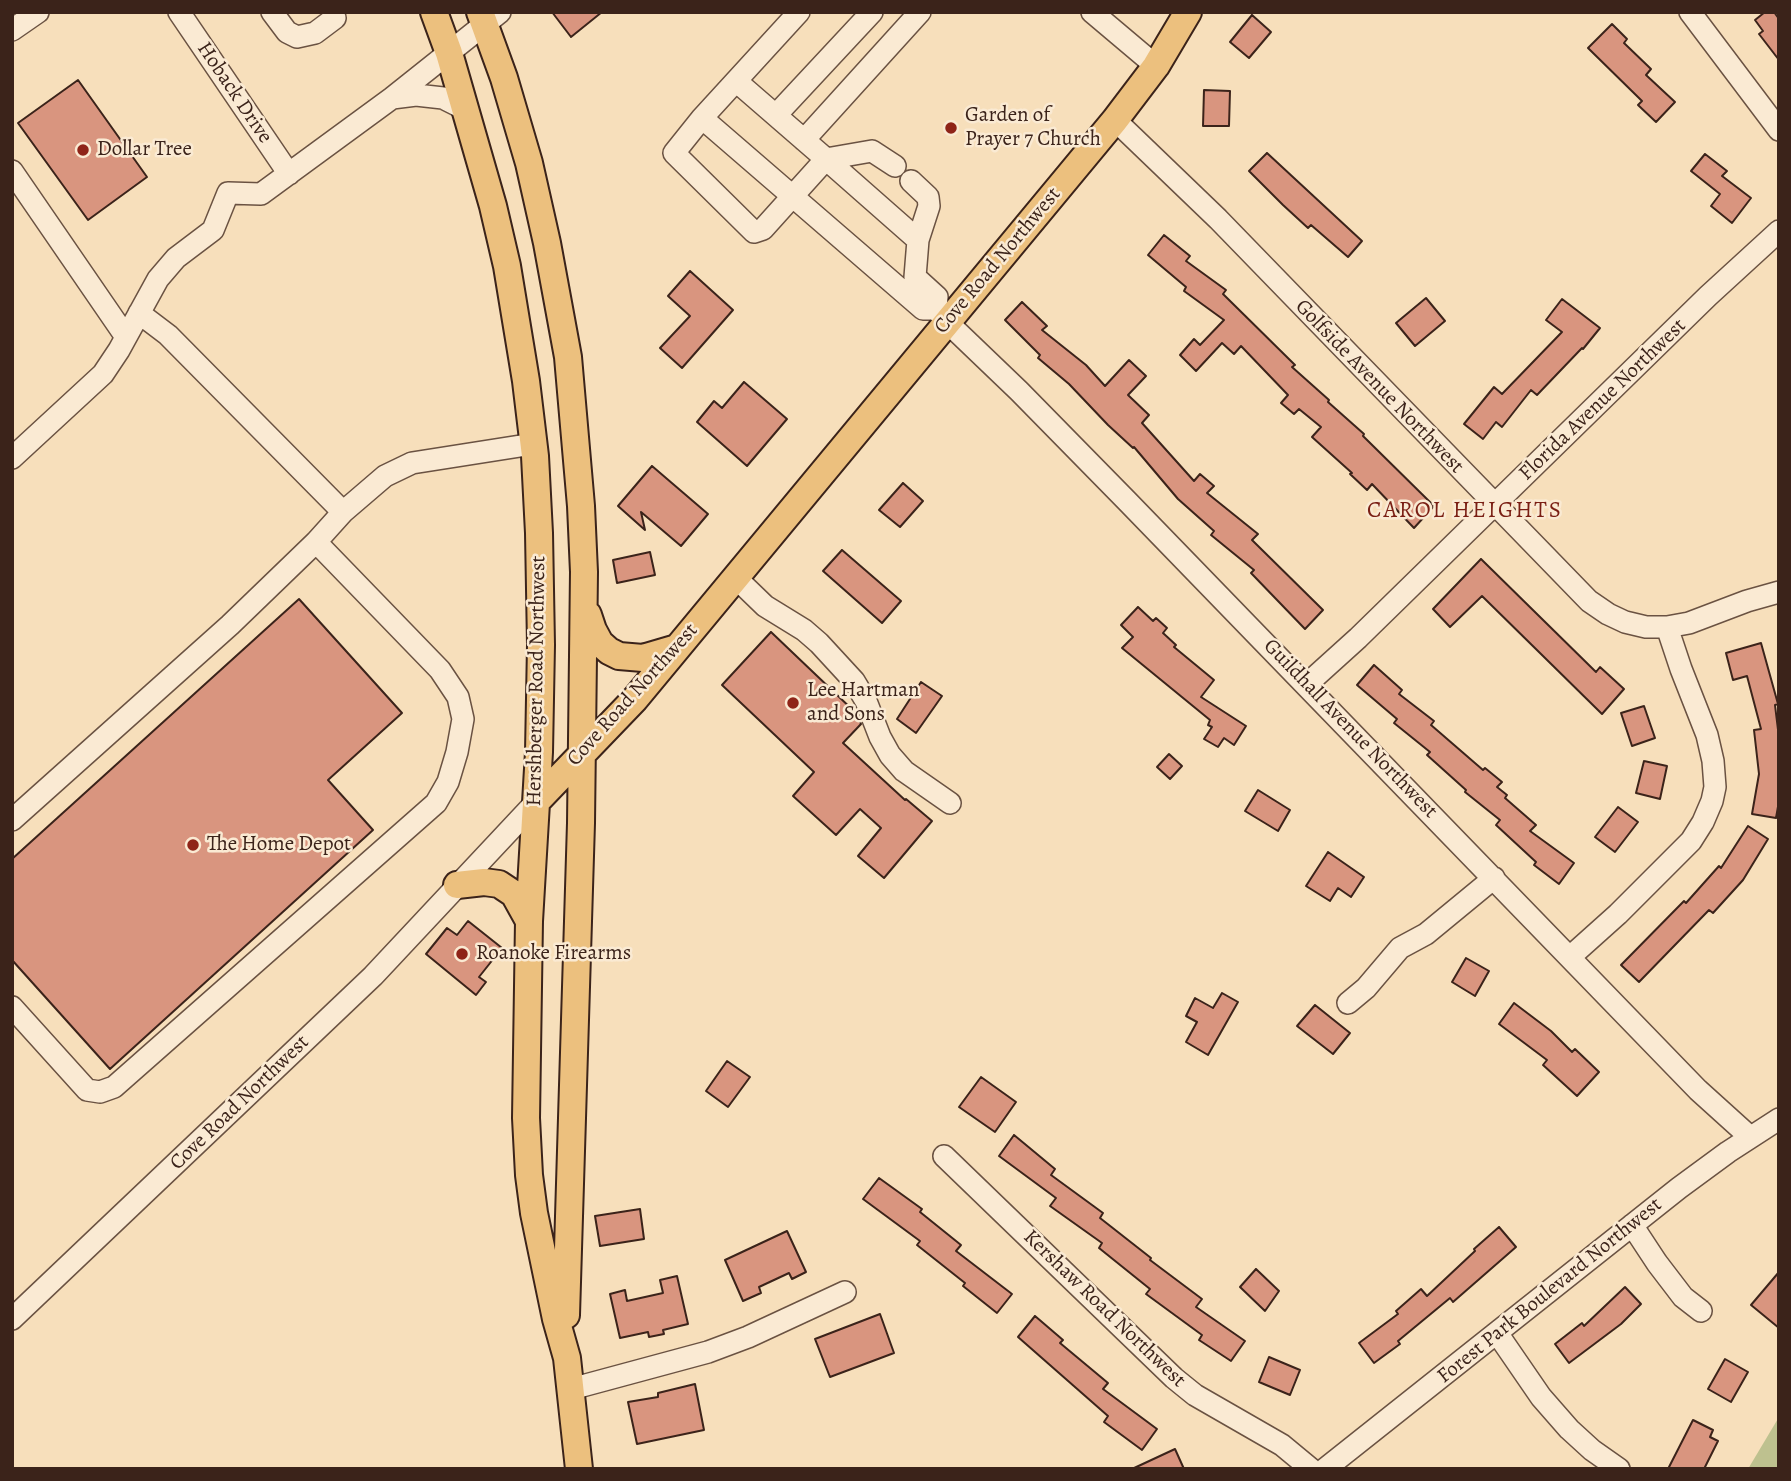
<!DOCTYPE html>
<style>
body{margin:0}
#map{position:relative;width:1791px;height:1481px;overflow:hidden;background:#f7dfbb;font-family:Alegreya,serif}
canvas{display:block}
.frame{position:absolute;inset:0;border:14px solid #3b231a;pointer-events:none}
</style>
<div id="map">
<canvas width="1791" height="1481"></canvas>
<div class="frame"></div>
</div>
<script>
const context = document.querySelector('canvas').getContext('2d');
context.lineJoin = 'round';
function paint(path, color) {
  context.fillStyle = color;
  context.fill(path, 'evenodd');
}
function poly(rows) {
  const path = new Path2D();
  for (const r of rows) {
    path.moveTo(r[0], r[1]);
    for (let i = 2; i < r.length; i += 2) path.lineTo(r[i], r[i + 1]);
  }
  return path;
}
function trace(path, color, width, dash) {
  context.strokeStyle = color;
  context.lineWidth = width;
  context.lineCap = dash ? 'butt' : 'round';
  context.setLineDash(dash || []);
  context.stroke(path);
}
function write(font, color, halo, rows, align = 'center') {
  context.font = font + ' Alegreya,serif';
  context.lineWidth = 5;
  context.setLineDash([]);
  context.textBaseline = 'middle';
  context.strokeStyle = halo;
  context.fillStyle = color;
  for (const [text, x, y, turn = 0] of rows) {
    context.save();
    context.translate(x, y);
    context.rotate((+turn || 0) * Math.PI / 180);
    context.textAlign = isNaN(turn) ? turn : align;
    if (halo) context.strokeText(text, 0, 0);
    context.fillText(text, 0, 0);
    context.restore();
  }
}
const green = poly([
 [1779,1417,1779,1469,1748,1469]
]);
const building = poly([
 [552,12,602,12,571,37,552,12],
 [1765,12,1774,12,1779,19,1779,60,1759,34,1763,31,1755,20,1765,12],
 [1252,15,1271,32,1249,58,1230,42,1252,15],
 [1612,24,1627,39,1624,43,1651,69,1646,75,1675,102,1656,122,1638,105,1642,101,1588,48,1612,24],
 [78,80,147,177,88,220,18,123,78,80],
 [1204,90,1230,91,1229,126,1203,126,1204,90],
 [1267,153,1362,241,1348,257,1311,225,1308,228,1283,205,1249,171,1267,153],
 [1705,154,1727,171,1722,176,1751,198,1732,223,1711,206,1720,194,1691,171,1705,154],
 [1164,235,1190,256,1186,261,1226,290,1223,294,1295,365,1292,367,1329,400,1328,402,1364,434,1363,436,1434,506,1414,528,1372,484,1367,490,1350,474,1352,473,1312,437,1321,427,1299,409,1294,414,1281,403,1288,395,1241,346,1234,354,1222,343,1196,371,1180,355,1194,339,1200,345,1224,320,1184,291,1186,287,1148,255,1164,235],
 [690,271,733,310,682,368,660,348,690,316,668,296,690,271],
 [1426,298,1445,321,1415,346,1396,323,1426,298],
 [1562,299,1600,328,1583,349,1582,348,1537,395,1531,390,1502,427,1496,422,1483,439,1464,424,1494,387,1502,394,1562,332,1546,320,1562,299],
 [1022,302,1047,326,1042,330,1086,365,1105,386,1129,360,1146,376,1128,395,1149,415,1142,423,1194,481,1200,474,1214,486,1207,493,1258,534,1252,540,1323,610,1305,629,1251,573,1254,570,1211,535,1214,531,1178,499,1134,447,1133,448,1108,425,1069,384,1038,358,1040,355,1005,320,1022,302],
 [744,382,787,419,747,466,697,422,714,401,722,408,744,382],
 [652,466,708,514,681,546,641,512,645,530,618,506,652,466],
 [903,483,923,501,900,527,879,510,903,483],
 [842,550,901,601,882,623,823,571,842,550],
 [650,552,655,575,617,583,613,560,650,552],
 [1481,559,1596,672,1600,667,1624,689,1602,714,1482,596,1450,627,1433,609,1481,559],
 [299,599,402,713,328,780,373,830,110,1069,12,960,12,859,299,599],
 [1138,607,1153,621,1156,618,1167,628,1163,633,1176,645,1174,647,1214,680,1201,697,1246,726,1234,745,1224,738,1218,747,1204,739,1212,727,1208,725,1210,720,1122,648,1133,637,1121,625,1138,607],
 [771,632,857,714,861,724,843,743,905,800,906,799,932,821,884,878,858,856,881,828,860,809,836,835,793,796,814,772,722,685,771,632],
 [1761,643,1778,704,1775,705,1779,738,1779,801,1776,818,1752,814,1759,774,1754,730,1761,729,1747,676,1733,680,1726,653,1761,643],
 [1374,665,1402,690,1399,694,1434,721,1431,725,1483,770,1485,768,1502,782,1497,787,1507,795,1505,798,1536,825,1530,831,1574,863,1559,884,1534,865,1536,862,1496,825,1500,820,1465,792,1466,790,1427,755,1430,752,1394,723,1397,719,1357,685,1374,665],
 [921,682,942,696,916,733,897,719,921,682],
 [1644,706,1655,738,1632,746,1621,713,1644,706],
 [1169,754,1182,766,1170,779,1157,767,1169,754],
 [1644,761,1667,766,1660,799,1636,793,1644,761],
 [1258,790,1290,810,1278,831,1245,811,1258,790],
 [1618,807,1638,822,1615,852,1595,837,1618,807],
 [1748,826,1768,839,1743,880,1713,913,1709,910,1639,982,1621,965,1684,901,1686,903,1719,866,1721,868,1748,826],
 [1328,852,1364,877,1351,897,1338,888,1330,901,1306,886,1328,852],
 [468,921,502,948,479,977,486,982,476,995,426,954,447,928,457,935,468,921],
 [1466,958,1489,971,1475,996,1452,982,1466,958],
 [1222,993,1238,1002,1208,1055,1186,1042,1197,1022,1186,1016,1195,998,1213,1008,1222,993],
 [1514,1003,1551,1031,1572,1052,1575,1049,1599,1072,1577,1096,1543,1065,1547,1060,1499,1024,1514,1003],
 [1315,1005,1350,1033,1333,1054,1297,1026,1315,1005],
 [727,1061,750,1077,728,1107,706,1091,727,1061],
 [981,1077,1016,1102,995,1132,959,1107,981,1077],
 [1014,1135,1055,1169,1051,1175,1103,1213,1100,1218,1151,1258,1150,1260,1202,1299,1196,1307,1245,1341,1231,1361,1199,1340,1202,1335,1146,1294,1150,1289,1099,1248,1102,1243,1050,1206,1056,1198,999,1156,1014,1135],
 [879,1178,922,1209,920,1212,961,1245,956,1251,1012,1294,997,1313,963,1286,965,1283,917,1245,920,1241,863,1199,879,1178],
 [640,1209,644,1239,600,1246,595,1216,640,1209],
 [1499,1227,1516,1247,1453,1302,1450,1298,1398,1341,1400,1344,1374,1363,1359,1343,1398,1314,1396,1311,1421,1289,1427,1296,1475,1251,1474,1249,1499,1227],
 [787,1231,806,1272,792,1279,789,1273,759,1287,761,1293,743,1301,725,1260,787,1231],
 [1256,1269,1279,1291,1265,1311,1240,1287,1256,1269],
 [1779,1272,1779,1328,1751,1305,1779,1272],
 [677,1276,688,1324,663,1330,664,1334,649,1337,648,1332,620,1338,610,1294,625,1290,627,1301,663,1293,660,1280,677,1276],
 [1625,1287,1641,1304,1621,1324,1569,1363,1555,1344,1582,1323,1584,1326,1625,1287],
 [880,1314,894,1353,830,1377,815,1339,880,1314],
 [1035,1316,1063,1340,1060,1343,1108,1383,1103,1389,1157,1429,1142,1450,1104,1422,1108,1416,1018,1337,1035,1316],
 [1269,1357,1300,1370,1290,1395,1259,1382,1269,1357],
 [1725,1359,1748,1372,1731,1402,1708,1389,1725,1359],
 [695,1384,704,1430,637,1444,628,1402,658,1397,658,1393,695,1384],
 [1693,1420,1713,1430,1710,1437,1718,1441,1704,1469,1668,1469,1693,1420],
 [1175,1449,1184,1469,1132,1469,1175,1449]
]);
const minor = poly([
 [179,12,289,174],
 [272,12,287,32,297,37,315,33,335,18],
 [799,12,702,118,674,153,754,232,763,229,826,159,918,240],
 [1092,12,1156,66],
 [1690,12,1779,130],
 [12,30,38,12],
 [736,81,826,159,872,151,895,166],
 [392,98,416,95,443,98,465,109],
 [776,115,872,12],
 [702,118,923,309,936,309],
 [1115,120,1218,219,1589,601,1608,614,1625,622,1646,627,1667,627,1689,623,1747,601,1779,592],
 [804,140,920,12],
 [12,171,126,337],
 [911,181,928,197,929,206,918,240,915,277,937,297,936,309,947,322,1019,391,1127,501,1698,1090,1750,1137],
 [139,313,168,335,343,512],
 [12,458,103,374,119,350,158,279,176,258,213,230,228,193,261,194,392,98,500,12],
 [735,577,765,606,804,630,819,643,854,681,866,701,880,737,890,755,904,771,950,803],
 [1306,685,1358,638,1708,296,1779,231],
 [12,820,230,625,316,542,343,512,385,476,412,463,533,444],
 [1570,957,1618,914,1691,841,1703,822,1712,801,1715,787,1713,761,1707,735,1681,669,1667,627],
 [1348,1003,1366,988,1400,948,1426,934,1494,878],
 [12,1007,87,1090,100,1092,114,1087,436,803,448,782,457,752,463,719,458,697,440,670,316,542],
 [944,1156,1174,1378,1195,1395,1282,1445,1311,1469],
 [1632,1225,1657,1263,1683,1297,1701,1311],
 [12,1319,373,976,536,802],
 [1497,1333,1541,1397,1569,1429,1592,1450,1619,1469],
 [571,1389,708,1352,748,1337,845,1292],
 [1325,1469,1679,1188,1728,1152,1779,1119]
]);
const major = poly([
 [434,12,449,53,493,206,507,266,526,381,535,456,539,533,541,645,539,752,529,921,526,1118,529,1175,534,1213,556,1319,567,1358,579,1469],
 [480,12,504,78,529,163,547,243,568,357,581,506,584,572,581,823,566,1315],
 [588,615,593,630,600,643,609,651,619,656,643,658,677,648],
 [536,802,635,699,1115,120,1156,66,1188,12],
 [457,885,484,882,499,884,514,894,529,921]
]);
const markers = [
 [951,128,7,"#8f2418"],
 [83,150,7,"#8f2418"],
 [793,703,7,"#8f2418"],
 [193,845,7,"#8f2418"],
 [462,954,7,"#8f2418"]
];
const streetNames = [
 ["Hoback Drive",234,93,56],
 ["Cove Road Northwest",998,261,-50],
 ["Golfside Avenue Northwest",1379,387,46],
 ["Florida Avenue Northwest",1603,400,-44],
 ["Hershberger Road Northwest",537,681,-89],
 ["Cove Road Northwest",633,695,-48],
 ["Guildhall Avenue Northwest",1350,729,46],
 ["Cove Road Northwest",240,1103,-44],
 ["Forest Park Boulevard Northwest",1550,1291,-39],
 ["Kershaw Road Northwest",1104,1309,44]
];
const poiNames = [
 ["Garden of",965,116],
 ["Prayer 7 Church",965,140],
 ["Dollar Tree",97,150],
 ["Lee Hartman",807,691],
 ["and Sons",807,715],
 ["The Home Depot",207,845],
 ["Roanoke Firearms",476,954]
];
const neighbourhoodNames = [
 ["CAROL HEIGHTS",1465,511]
];
paint(green, '#bec18f');
paint(building, '#d9957f');
trace(building, '#3b231a', 2);
trace(minor, '#6a5242', 24);
trace(major, '#3b231a', 30);
trace(minor, '#faead3', 21);
trace(major, '#ecc07e', 26);
for (const [x, y, r, color] of markers) {
  const dot = new Path2D();
  dot.arc(x, y, r, 0, 2 * Math.PI);
  context.fillStyle = color;
  context.fill(dot);
  trace(dot, '#faead3', 2.5);
}
write('21px', '#3b231a', '#faead3', streetNames);
write('21px', '#3b231a', '#faead3', poiNames, 'left');
context.letterSpacing = '2px';
write('23px', '#7a1f14', '#faead3', neighbourhoodNames);
context.letterSpacing = '0px';
</script>
